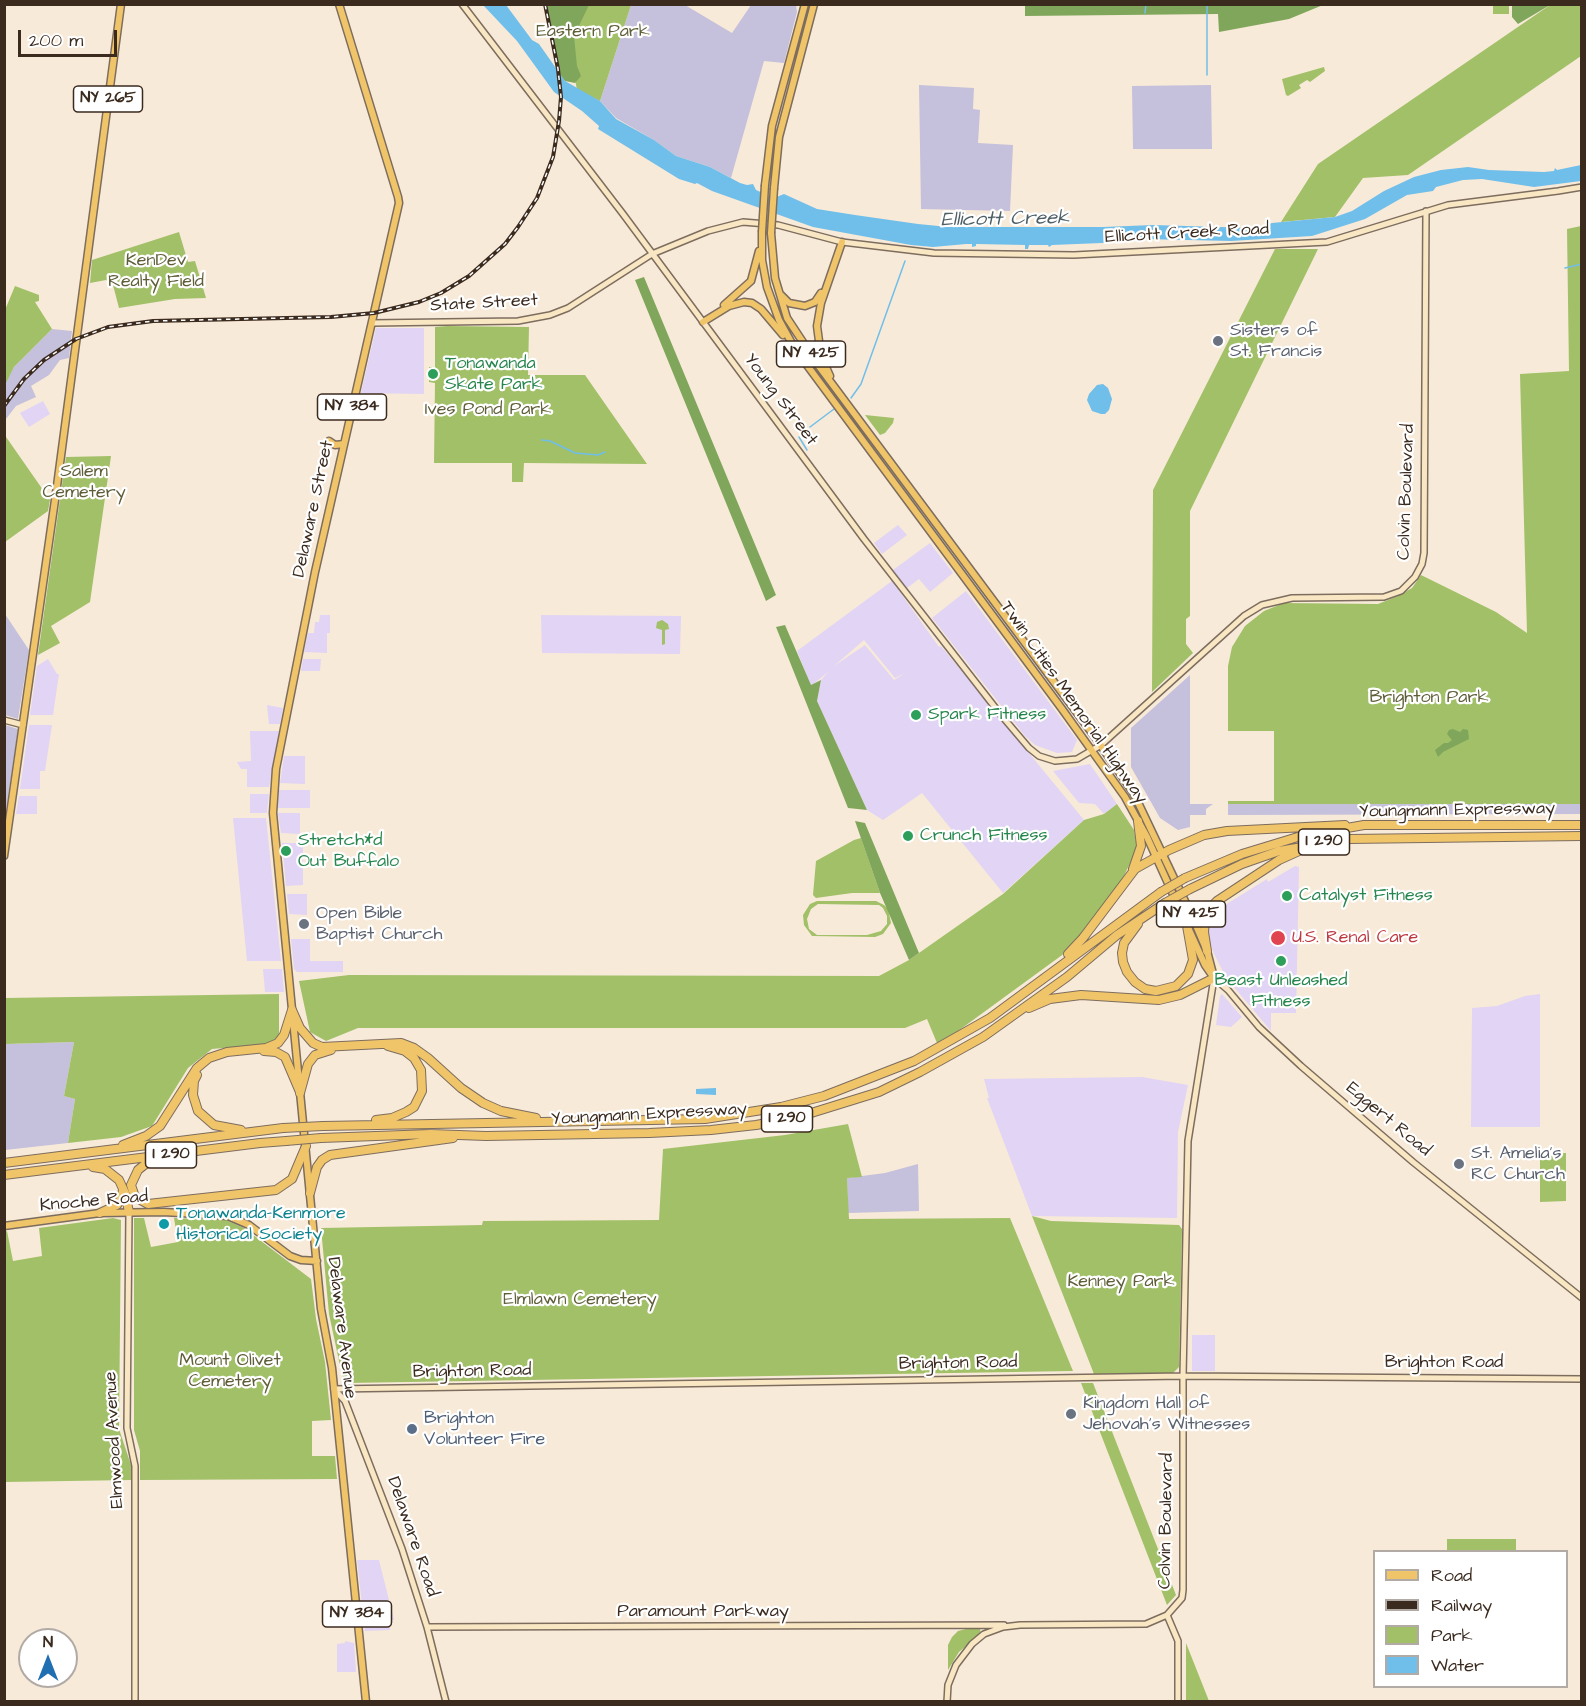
<!DOCTYPE html>
<meta charset="utf-8">
<style>
body{margin:0}
#map{position:relative;width:1586px;height:1706px;overflow:hidden;background:#f8ead8;font-family:"Architects Daughter",sans-serif}
canvas{display:block}
.frame{position:absolute;inset:0;border:6px solid #3b2a1e;pointer-events:none}
.legend{position:absolute;left:1373px;top:1550px;width:195px;height:138px;box-sizing:border-box;background:#fff;border:2px solid #b1aaa5;margin:0;padding:8px 10px;list-style:none;font-size:18px;color:#3b2a1e}
.legend li{display:flex;align-items:center;gap:12px;height:30px}
.legend b{width:30px;border:2px solid #b1aaa5}
.north{position:absolute;left:18px;top:1628px;width:60px;height:60px;box-sizing:border-box;background:#fff;border:2px solid #b1aaa5;border-radius:50%;rotate:0deg;font-size:16px;font-weight:700;line-height:24px;text-align:center;color:#3b2a1e}
.north::after{content:'';display:block;margin:auto;width:21px;height:27px;background:#1f6fb2;clip-path:polygon(50% 0,100% 100%,50% 72%,0 100%)}
.scale{position:absolute;left:18px;top:30px;width:99px;height:27px;box-sizing:border-box;border:3px solid #3b2a1e;border-top:0;padding-left:8px;font-size:18px;line-height:21px;white-space:nowrap;color:#3b2a1e;-webkit-text-stroke:4px #fff;paint-order:stroke}
</style>
<div id="map">
<canvas width="1586" height="1706"></canvas>
<div class="frame"></div>
<ul class="legend">
<li><b style="height:8px;background:#f0c469"></b>Road</li>
<li><b style="height:8px;background:#3b2a1e"></b>Railway</li>
<li><b style="height:16px;background:#a1c068"></b>Park</li>
<li><b style="height:16px;background:#70beea"></b>Water</li>
</ul>
<div class="north">N</div>
<div class="scale">200 m</div>
</div>
<script>
const context = document.querySelector('canvas').getContext('2d');
context.lineJoin = 'round';
function paint(path, color) {
  context.fillStyle = color;
  context.fill(path, 'evenodd');
}
function poly(rows) {
  const path = new Path2D();
  for (const r of rows) {
    path.moveTo(r[0], r[1]);
    for (let i = 2; i < r.length; i += 2) path.lineTo(r[i], r[i + 1]);
  }
  return path;
}
function trace(path, color, width, dash) {
  context.strokeStyle = color;
  context.lineWidth = width;
  context.lineCap = dash ? 'butt' : 'round';
  context.setLineDash(dash || []);
  context.stroke(path);
}
function write(font, color, halo, rows, align = 'center') {
  context.font = font + ' "Architects Daughter",sans-serif';
  context.lineWidth = 4.5;
  context.setLineDash([]);
  context.textBaseline = 'middle';
  context.strokeStyle = halo;
  context.fillStyle = color;
  for (const [text, x, y, turn = 0] of rows) {
    context.save();
    context.translate(x, y);
    context.rotate((+turn || 0) * Math.PI / 180);
    context.textAlign = isNaN(turn) ? turn : align;
    if (halo) context.strokeText(text, 0, 0);
    context.fillText(text, 0, 0);
    context.restore();
  }
}
const built = poly([
 [376,328,424,328,424,394,361,393],
 [43,401,50,414,29,427,20,413],
 [898,525,907,535,882,554,874,543],
 [930,543,953,573,930,592,919,579,907,588,893,570],
 [892,581,939,647,941,646,1084,820,1003,893,922,793,883,820,867,810,817,701,821,680,828,672,811,686,797,651],
 [864,640,895,678,905,673,894,680,865,645,834,666],
 [966,591,1077,740,1072,752,1057,753,1035,745,1025,736,932,618],
 [320,615,330,615,330,633,327,633,327,653,304,652,308,633,314,633,315,622,319,622],
 [541,615,681,616,680,654,542,653],
 [48,659,57,674,59,674,53,715,30,715,37,666],
 [303,659,321,659,320,671,301,671],
 [267,705,283,708,280,724,269,724],
 [29,725,52,725,45,771,40,771,40,789,20,789],
 [250,731,279,731,269,787,247,787,247,769,241,769,237,762,251,761],
 [284,756,305,756,305,784,280,783],
 [1090,764,1117,804,1104,814,1095,804,1079,803,1053,771],
 [279,790,310,790,310,808,278,808],
 [250,794,269,794,267,813,250,813],
 [19,796,37,796,37,814,16,814],
 [278,813,300,813,300,834,281,833],
 [233,818,266,818,281,961,247,961],
 [282,843,303,843,303,885,286,886],
 [1295,866,1299,867,1296,1013,1271,1013,1271,1031,1227,979,1214,954,1208,936,1208,922,1212,913,1267,879,1268,882],
 [287,894,307,894,307,915,289,914],
 [291,939,310,939,310,961,343,961,343,972,297,972,294,969],
 [263,969,282,969,284,992,265,992],
 [1222,994,1242,1017,1231,1027,1216,1025,1220,996],
 [1540,994,1540,1127,1471,1127,1472,1008,1497,1006,1525,996],
 [1142,1077,1188,1085,1178,1132,1177,1218,1032,1216,987,1098,989,1098,984,1079],
 [1192,1335,1215,1335,1215,1371,1192,1371],
 [357,1560,379,1560,394,1620,390,1620,390,1630,365,1631],
 [345,1641,354,1643,356,1672,337,1672,337,1644,345,1643]
]);
const industrial = poly([
 [631,5,685,5,732,33,751,5,796,5,797,12,784,63,764,61,731,178,710,167,676,156,654,140,616,118,600,101],
 [919,85,974,88,973,109,980,110,978,143,1013,145,1010,211,921,209],
 [1211,85,1212,149,1133,149,1132,86],
 [52,329,72,331,69,358,60,360,49,375,31,386,36,397,16,406,6,419,4,385,14,367],
 [5,614,29,650,18,719,5,715],
 [1190,675,1190,804,1213,804,1206,809,1206,815,1190,815,1190,827,1178,830,1160,818,1131,767,1131,728],
 [5,725,18,729,5,817,4,725],
 [1228,804,1581,804,1582,814,1228,815],
 [74,1042,64,1096,75,1099,68,1143,5,1150,4,1044],
 [918,1164,919,1211,848,1213,847,1178,885,1173]
]);
const green = poly([
 [561,5,631,5,600,101,577,90],
 [1493,5,1509,5,1509,14,1493,14],
 [1550,5,1581,5,1581,56,1408,175,1363,178,1335,217,1281,222,1318,164],
 [1324,67,1325,71,1310,82,1307,80,1299,85,1301,88,1288,96,1286,95,1282,79],
 [1581,226,1581,804,1228,804,1228,801,1274,801,1274,731,1228,731,1228,666,1232,647,1245,626,1264,611,1284,603,1378,604,1398,596,1412,588,1421,575,1496,612,1527,633,1520,374,1569,371,1567,229],
 [179,232,188,262,195,261,206,298,175,299,119,308,113,285,106,280,90,283,92,260],
 [1275,249,1318,249,1190,511,1190,616,1186,619,1186,644,1193,653,1152,692,1153,490],
 [15,286,39,295,39,301,35,302,52,329,14,367,5,385,5,310],
 [447,326,529,327,528,375,585,375,647,464,524,463,523,482,512,482,512,463,434,463,435,383,429,382,429,367,434,367,435,373,435,327],
 [865,415,894,418,893,423,885,433,880,435],
 [4,434,50,500,48,511,5,542],
 [111,456,90,602,51,626,60,643,38,655,66,457],
 [662,620,668,624,669,629,665,630,665,644,662,645,662,630,656,628,657,622],
 [1117,804,1134,830,1137,848,1124,876,1112,895,1069,950,958,1031,937,1043,927,1019,905,1028,358,1028,326,1041,310,1032,299,981,349,975,879,976,909,960,1003,894,1084,820,1104,814],
 [861,838,880,893,852,893,816,898,813,895,816,861,854,840],
 [817,901,876,901,884,905,888,909,891,923,883,934,875,937,812,936,804,925,803,915,810,904],
 [818,904,879,905,883,908,887,916,887,924,881,931,867,935,817,935,809,929,807,919,811,909],
 [279,994,279,1035,270,1044,212,1049,188,1068,152,1126,121,1137,68,1143,75,1099,64,1096,74,1042,5,1044,4,998],
 [848,1124,862,1177,847,1178,849,1219,1010,1218,1073,1371,347,1383,342,1375,329,1314,321,1228,482,1225,483,1221,659,1220,663,1149,785,1135],
 [1540,1153,1566,1153,1566,1201,1540,1202],
 [1032,1216,1051,1221,1179,1225,1182,1229,1179,1367,1173,1373,1094,1374],
 [113,1218,121,1220,119,1429,131,1465,131,1480,5,1482,5,1232,7,1231,13,1261,42,1256,39,1228],
 [134,1218,144,1218,151,1247,178,1242,174,1218,226,1220,244,1228,311,1279,316,1319,325,1362,331,1420,312,1421,312,1456,335,1456,337,1479,140,1480,140,1451,134,1430],
 [1081,1383,1093,1383,1176,1595,1167,1605],
 [1447,1539,1516,1539,1516,1551,1447,1551],
 [966,1629,980,1629,981,1633,959,1652,948,1670,948,1645,952,1637,958,1631],
 [1186,1643,1209,1701,1186,1701]
]);
const forest = poly([
 [546,5,589,5,574,36,577,66,581,76,575,83,565,81,560,75],
 [1025,5,1025,4,1323,5,1289,19,1219,32,1218,14,1025,16],
 [1512,5,1512,4,1550,5,1518,24,1512,17],
 [644,277,776,595,766,601,635,280],
 [785,625,811,685,821,680,817,701,867,810,848,808,776,627],
 [1453,729,1460,732,1463,729,1468,730,1469,739,1443,752,1438,757,1435,750,1444,743,1448,743,1452,740,1447,734,1449,730],
 [855,821,865,823,919,953,909,960,880,893]
]);
const water = poly([
 [483,5,506,5,532,40,539,44,565,81,600,101,616,119,654,140,676,156,710,167,740,183,747,185,753,184,756,190,774,198,784,194,817,209,855,215,918,224,949,227,1103,227,1153,225,1255,228,1272,223,1335,217,1352,211,1384,191,1414,177,1441,170,1468,167,1489,170,1544,172,1554,171,1555,168,1557,170,1581,165,1581,181,1534,187,1482,179,1463,180,1436,187,1433,191,1407,195,1365,219,1312,236,1231,241,1144,239,1102,243,1052,245,1049,247,1048,245,1029,245,1028,249,1025,249,1025,245,976,244,976,246,972,247,972,244,966,244,933,247,911,245,813,227,712,191,697,183,695,184,679,179,598,129,599,126,582,111,554,92,517,41],
 [1103,384,1108,388,1112,399,1109,410,1105,414,1101,414,1092,411,1087,400,1089,394,1097,385],
 [716,1088,716,1095,696,1094,696,1089]
]);
const stream = poly([
 [1145,13,1146,4],
 [1207,75,1207,4],
 [1565,268,1582,264],
 [851,398,861,384,905,261],
 [810,427,834,409],
 [799,437,807,450],
 [542,440,550,441,575,453,598,455,605,452]
]);
const secondary = poly([
 [462,4,623,214,864,539,1001,715,1029,748,1039,756,1055,761,1077,759,1101,745,1244,616,1262,605,1292,598,1384,597,1401,591,1415,577,1422,564,1424,553,1426,211],
 [372,323,518,321,550,315,568,308,652,254,708,231,743,222,778,225,842,242,934,253,1074,255,1327,242,1448,205,1558,191,1582,187],
 [4,720,23,725],
 [1214,978,1228,990,1259,1027,1301,1066,1413,1162,1582,1298],
 [129,1212,127,1428,135,1466,135,1702],
 [334,1389,1183,1376,1582,1379],
 [334,1389,345,1401,402,1549,427,1627,446,1702],
 [1167,1615,1178,1641,1178,1702],
 [427,1627,1004,1625],
 [947,1702,948,1685,956,1665,972,1644,984,1634,1003,1627,1020,1625,1146,1624,1167,1615,1182,1598,1183,1590,1183,1376,1188,1141,1214,978]
]);
const primary = poly([
 [339,4,398,197,399,203,315,572,276,769,273,813,321,1309,332,1368,366,1702],
 [765,185,772,126,805,4],
 [774,188,779,137,814,4],
 [762,232,762,260,767,287,779,320,795,349,1062,709,1125,797,1147,837,1205,965,1214,978],
 [771,233,775,278,787,318,818,365,1095,737,1134,794,1192,916,1207,951,1213,974],
 [781,295,789,303,805,306,815,302,821,293],
 [724,305,751,281,759,251],
 [703,322,729,306,744,302,752,303,761,309,783,335],
 [830,376,821,356,817,326,821,303,842,242],
 [329,441,335,445,344,444],
 [4,856,57,486,121,4],
 [4,1226,100,1213,164,1212,228,1216,249,1225,290,1256,301,1260,317,1261]
]);
const highway = poly([
 [1133,869,1141,846,1138,821],
 [1185,878,1242,854,1301,836,1364,825,1582,825],
 [1190,889,1242,864,1279,851,1349,839,1582,836],
 [1138,924,1124,943,1122,953,1123,962,1127,972,1135,982,1145,989,1156,991,1176,986,1188,974,1193,960,1187,926],
 [1207,951,1204,932,1205,920,1209,909,1217,901,1279,860,1299,851],
 [1068,954,1083,938,1135,869,1169,850,1204,835,1227,831,1345,825],
 [1029,1008,1050,999,1081,995,1159,1000,1180,995,1214,978],
 [292,1010,300,1028,313,1043,322,1047,401,1043,414,1048,428,1058,461,1088,483,1103,501,1111,536,1118],
 [264,1051,276,1052,285,1057,300,1092],
 [197,1075,194,1081,193,1095,198,1111,214,1125,241,1130],
 [300,1093,308,1064,315,1055,331,1050],
 [376,1120,392,1118,406,1112,414,1107,422,1091,421,1070,414,1058,405,1051,388,1046],
 [323,1126,705,1119,781,1107,824,1096,914,1061,990,1018,1161,892],
 [321,1138,431,1134,486,1136,649,1133,711,1130,756,1125,795,1118,879,1092,920,1072,983,1037,1067,977,1117,935,1165,903],
 [123,1145,146,1136,160,1126,197,1068,209,1058,227,1052,266,1048,278,1043,284,1035,292,1010],
 [156,1159,148,1162,138,1170,131,1185,135,1197,148,1204,276,1190,292,1179,306,1146],
 [4,1163,283,1128],
 [93,1167,105,1169,119,1180,125,1193,129,1212],
 [4,1175,260,1143,286,1141],
 [310,1193,317,1167,322,1160,330,1155,453,1138],
 [100,1213,117,1205,122,1197,123,1189]
]);
const rail = poly([
 [4,406,24,379,44,360,76,339,108,327,153,321,331,317,374,313,419,302,441,293,469,276,505,244,518,227,537,198,553,157,559,121,561,97,558,69,545,4]
]);
const primaryBridge = poly([
 [762,232,765,185],
 [771,233,774,188]
]);
const highwayBridge = poly([
 [1161,892,1185,878],
 [1165,903,1190,889],
 [283,1128,323,1126],
 [286,1141,321,1138]
]);
const markers = [
 [1218,341,6,"#6b7280"],
 [433,374,6,"#2e9e5b"],
 [916,715,6,"#2e9e5b"],
 [908,836,6,"#2e9e5b"],
 [286,851,6,"#2e9e5b"],
 [1287,896,6,"#2e9e5b"],
 [304,924,6,"#6b7280"],
 [1278,938,8,"#e0444e"],
 [1281,961,6,"#2e9e5b"],
 [1459,1164,6,"#6b7280"],
 [164,1224,6,"#0f9aa8"],
 [1071,1414,6,"#6b7280"],
 [412,1429,6,"#5c6f8a"]
];
const shields = [
 [108,99,69],
 [811,354,69],
 [352,407,69],
 [1324,842,51],
 [1191,914,69],
 [787,1119,51],
 [171,1155,51],
 [357,1614,69]
];
const shieldNames = [
 ["NY 265",108,99],
 ["NY 425",811,354],
 ["NY 384",352,407],
 ["I 290",1324,842],
 ["NY 425",1191,914],
 ["I 290",787,1119],
 ["I 290",171,1155],
 ["NY 384",357,1614]
];
const parkNames = [
 ["Eastern Park",593,32],
 ["KenDev",156,261],
 ["Realty Field",156,282],
 ["Ives Pond Park",488,410],
 ["Salem",84,472],
 ["Cemetery",84,493],
 ["Brighton Park",1429,698],
 ["Kenney Park",1121,1282],
 ["Elmlawn Cemetery",580,1300],
 ["Mount Olivet",230,1361],
 ["Cemetery",230,1382]
];
const streetNames = [
 ["Ellicott Creek Road",1187,234,-3],
 ["State Street",484,304,-3],
 ["Young Street",780,400,53],
 ["Colvin Boulevard",1407,492,-88],
 ["Delaware Street",314,509,-78],
 ["Twin Cities Memorial Highway",1073,703,55],
 ["Youngmann Expressway",1457,811,-1],
 ["Youngmann Expressway",649,1115,-3],
 ["Eggert Road",1388,1120,40],
 ["Knoche Road",94,1202,-5],
 ["Delaware Avenue",341,1328,83],
 ["Brighton Road",1444,1363],
 ["Brighton Road",958,1364,-1],
 ["Brighton Road",472,1372,-1],
 ["Elmwood Avenue",115,1440,-93],
 ["Colvin Boulevard",1167,1521,-89],
 ["Delaware Road",412,1537,71],
 ["Paramount Parkway",703,1612]
];
const worshipNames = [
 ["Sisters of",1230,331],
 ["St. Francis",1230,352],
 ["Open Bible",316,914],
 ["Baptist Church",316,935],
 ["St. Amelia's",1471,1154],
 ["RC Church",1471,1175],
 ["Kingdom Hall of",1083,1404],
 ["Jehovah’s Witnesses",1083,1425]
];
const leisureNames = [
 ["Tonawanda",445,364],
 ["Skate Park",445,385],
 ["Spark Fitness",928,715],
 ["Crunch Fitness",920,836],
 ["Stretch*d",298,841],
 ["Out Buffalo",298,862],
 ["Catalyst Fitness",1299,896],
 ["Beast Unleashed",1281,981,"center"],
 ["Fitness",1281,1002,"center"]
];
const healthNames = [
 ["U.S. Renal Care",1292,938]
];
const cultureNames = [
 ["Tonawanda-Kenmore",176,1214],
 ["Historical Society",176,1235]
];
const serviceNames = [
 ["Brighton",424,1419],
 ["Volunteer Fire",424,1440]
];
const waterNames = [
 ["Ellicott Creek",1005,220,-1]
];
paint(built, '#e1d4f4');
paint(industrial, '#c5c0db');
paint(green, '#a1c068');
paint(forest, '#80a65c');
paint(water, '#70beea');
trace(stream, '#70beea', 1.5);
trace(secondary, '#7d6d5f', 8);
trace(primary, '#7d6d5f', 9);
trace(highway, '#7d6d5f', 10);
trace(secondary, '#f9e7c3', 5);
trace(primary, '#f0c469', 6);
trace(highway, '#f0c469', 8);
trace(rail, '#3b2a1e', 4);
trace(rail, '#fff', 1.5, [4.5]);
trace(primaryBridge, '#7d6d5f', 9, []);
trace(highwayBridge, '#7d6d5f', 10, []);
trace(primaryBridge, '#f0c469', 6);
trace(highwayBridge, '#f0c469', 8);
for (const [x, y, r, color] of markers) {
  const dot = new Path2D();
  dot.arc(x, y, r, 0, 2 * Math.PI);
  context.fillStyle = color;
  context.fill(dot);
  trace(dot, '#fff', 2);
}
for (const [x, y, w] of shields) {
  const box = new Path2D();
  box.roundRect(x - w / 2, y - 13, w, 26, 4.5);
  context.fillStyle = '#fff';
  context.fill(box);
  trace(box, '#3b2a1e', 1.5);
}
write('bold 16px', '#3b2a1e', null, shieldNames);
write('18px', '#5f5e38', '#fff', parkNames);
write('18px', '#3b2a1e', '#fff', streetNames);
write('18px', '#5b616d', '#fff', worshipNames, 'left');
write('18px', '#27864d', '#fff', leisureNames, 'left');
write('18px', '#be3a42', '#fff', healthNames, 'left');
write('18px', '#0d838f', '#fff', cultureNames, 'left');
write('18px', '#4e5e75', '#fff', serviceNames, 'left');
write('italic 20px', '#4e5e65', '#fff', waterNames);
</script>
